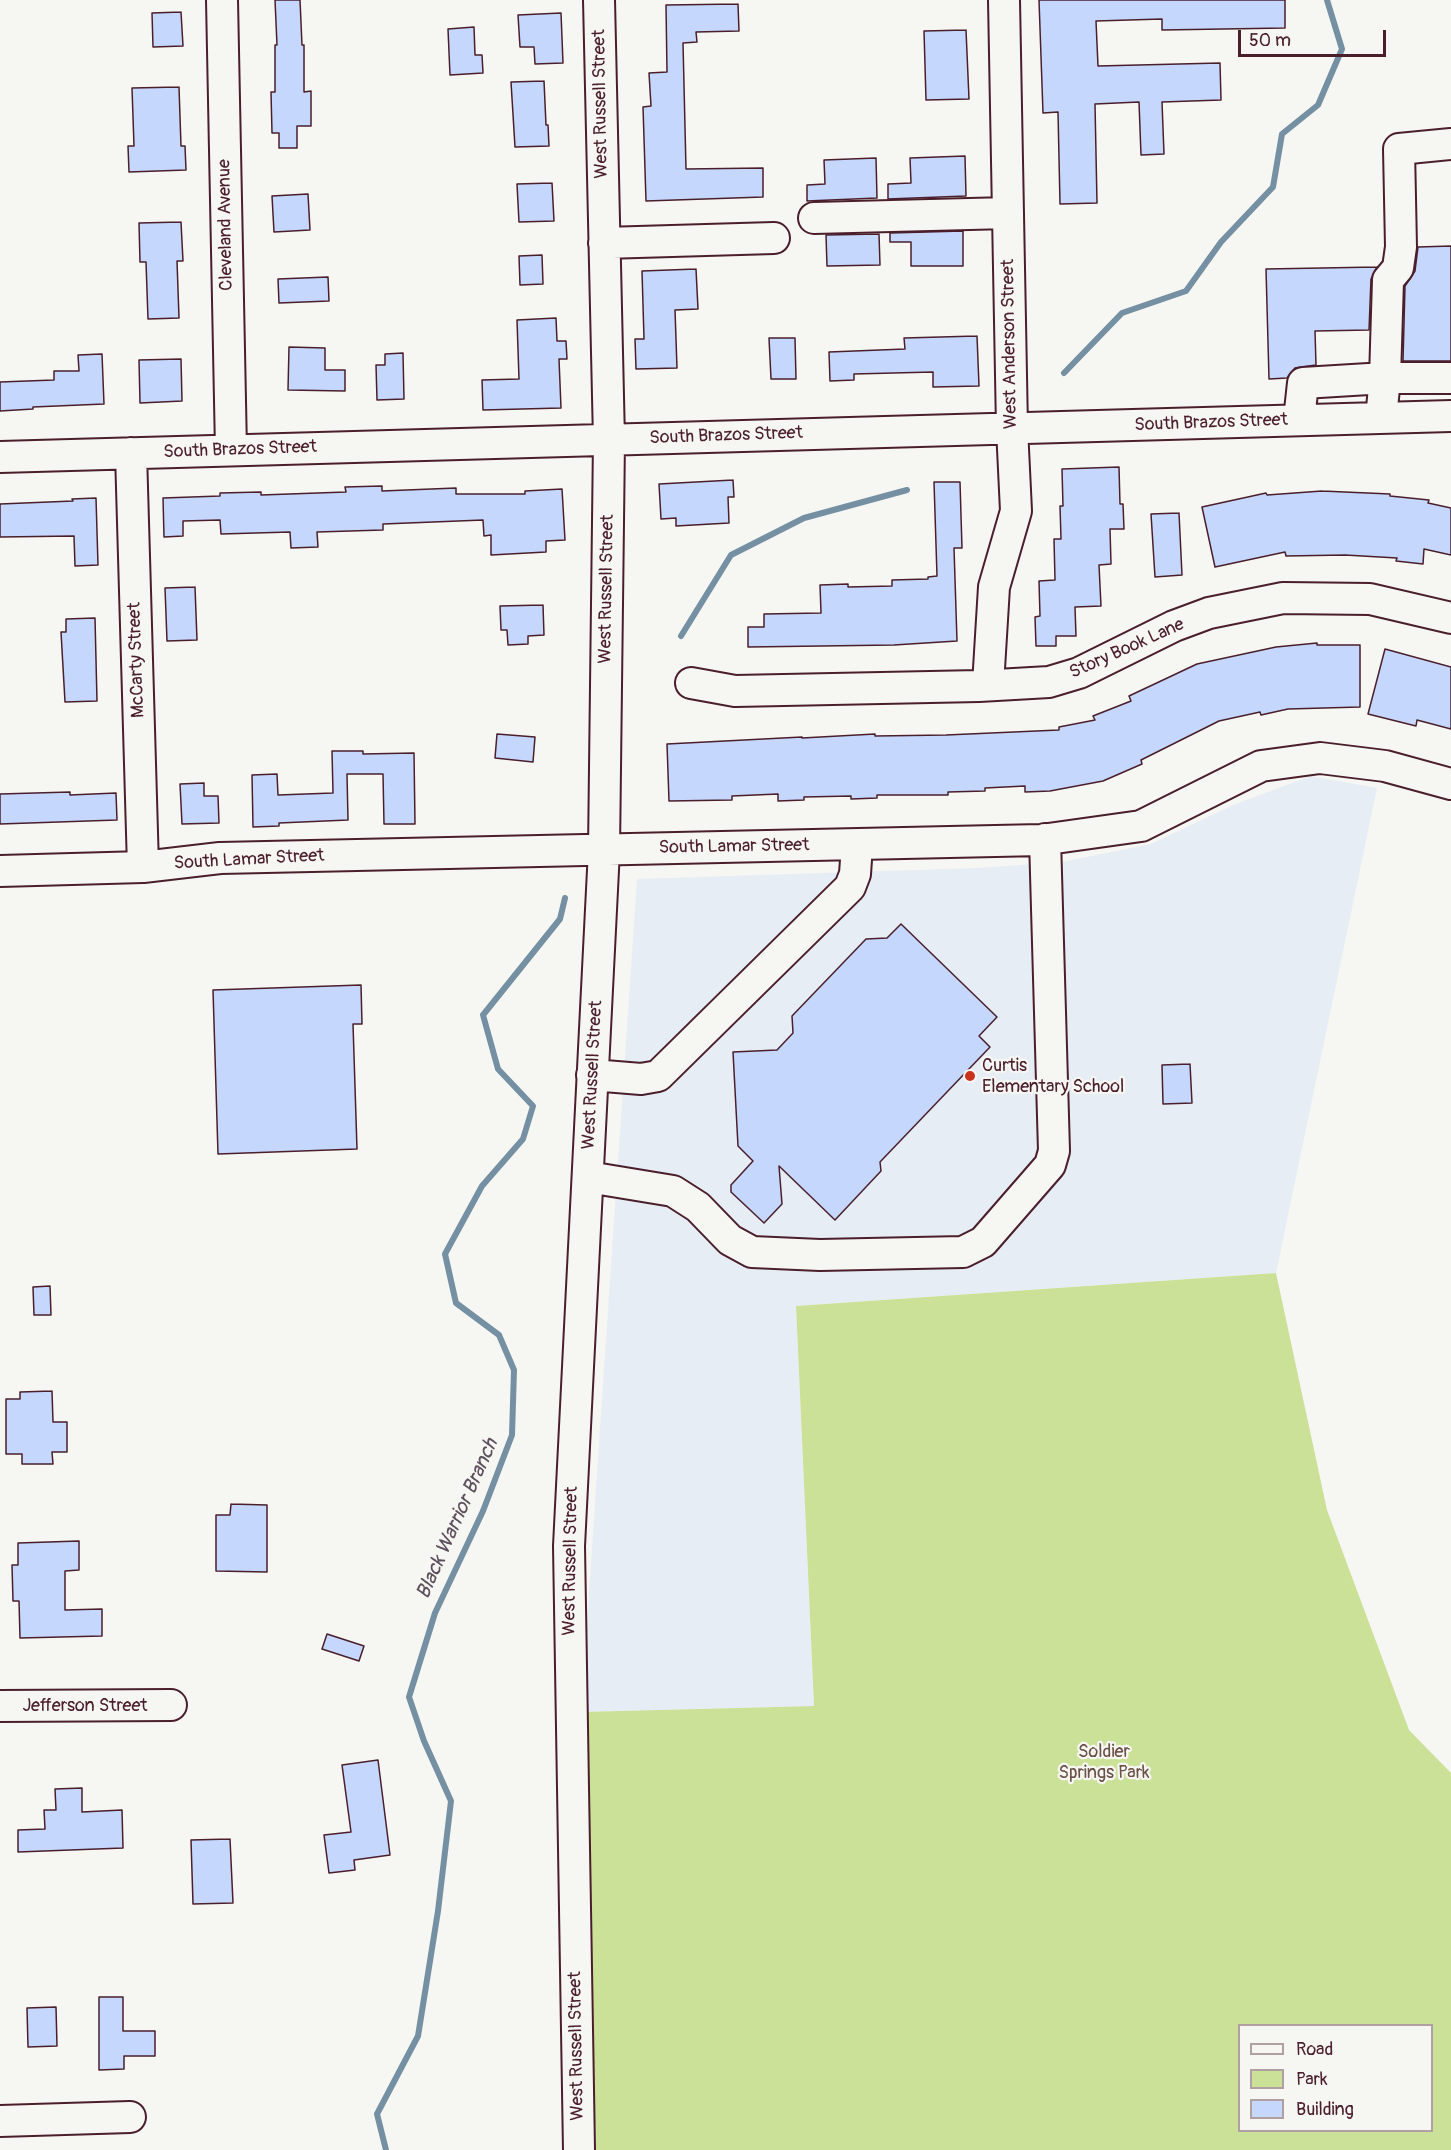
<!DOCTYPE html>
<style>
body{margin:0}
#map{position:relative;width:1451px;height:2150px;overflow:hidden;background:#f6f6f2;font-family:Pangolin,sans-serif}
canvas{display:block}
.legend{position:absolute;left:1238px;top:2024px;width:195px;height:108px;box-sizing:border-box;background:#f6f6f2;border:2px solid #b1a0a2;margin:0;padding:8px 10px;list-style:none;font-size:18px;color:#4a1f2b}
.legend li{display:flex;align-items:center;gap:12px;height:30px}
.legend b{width:30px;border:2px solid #b1a0a2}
.scale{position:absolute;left:1238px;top:30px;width:148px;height:27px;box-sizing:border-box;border:3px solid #4a1f2b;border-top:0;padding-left:8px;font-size:18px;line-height:21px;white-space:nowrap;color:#4a1f2b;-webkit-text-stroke:4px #f6f6f2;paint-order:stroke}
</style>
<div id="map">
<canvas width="1451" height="2150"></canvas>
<ul class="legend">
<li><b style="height:8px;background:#f6f6f2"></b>Road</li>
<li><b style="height:16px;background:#cbe197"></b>Park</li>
<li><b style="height:16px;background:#c5d7fd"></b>Building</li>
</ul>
<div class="scale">50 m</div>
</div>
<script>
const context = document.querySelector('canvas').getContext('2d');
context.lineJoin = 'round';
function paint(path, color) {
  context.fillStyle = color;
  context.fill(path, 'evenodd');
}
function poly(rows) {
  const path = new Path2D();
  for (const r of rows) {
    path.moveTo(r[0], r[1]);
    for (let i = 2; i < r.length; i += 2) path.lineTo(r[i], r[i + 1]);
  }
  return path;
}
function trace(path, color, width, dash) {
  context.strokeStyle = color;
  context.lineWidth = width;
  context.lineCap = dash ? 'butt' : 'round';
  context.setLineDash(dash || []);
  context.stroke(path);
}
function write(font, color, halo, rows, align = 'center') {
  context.font = font + ' Pangolin,sans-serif';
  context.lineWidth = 4.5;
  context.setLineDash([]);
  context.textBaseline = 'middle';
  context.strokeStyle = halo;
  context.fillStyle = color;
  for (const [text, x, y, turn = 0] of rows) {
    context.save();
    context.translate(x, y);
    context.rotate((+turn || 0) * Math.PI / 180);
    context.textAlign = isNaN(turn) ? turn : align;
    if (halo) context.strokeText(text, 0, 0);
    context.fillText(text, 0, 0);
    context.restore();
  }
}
const built = poly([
 [1311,776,1377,788,1276,1273,796,1306,814,1706,581,1712,637,879,977,868,1062,862,1151,844,1233,805]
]);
const green = poly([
 [1276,1273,1327,1510,1409,1730,1451,1773,1451,2150,596,2150,581,1712,814,1706,796,1306],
 [1240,2026,1432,2026,1432,2130,1240,2130]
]);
const stream = poly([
 [1064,373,1122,313,1186,291,1221,242,1273,187,1282,134,1318,105,1342,49,1327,0],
 [681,636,731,555,804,518,907,490],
 [386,2150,377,2114,418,2036,438,1911,451,1801,424,1741,409,1697,435,1613,483,1511,512,1435,514,1370,499,1335,456,1303,445,1254,482,1186,523,1139,533,1106,498,1069,483,1015,560,919,565,898]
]);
const building = poly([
 [275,0,300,0,302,45,304,45,304,92,311,91,311,126,297,126,297,148,279,148,279,133,272,133,271,92,275,92,275,45,277,45,275,0],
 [1039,0,1285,0,1285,28,1162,30,1162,19,1096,21,1098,66,1220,63,1221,100,1162,102,1164,154,1141,155,1139,102,1095,104,1097,203,1060,204,1058,112,1043,113,1039,0],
 [738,4,739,31,696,32,697,42,683,43,686,169,763,168,763,197,646,201,643,107,651,106,649,73,667,72,666,5,738,4],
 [181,12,183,46,153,47,152,13,181,12],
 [561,13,563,63,535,64,534,47,520,47,518,15,561,13],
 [474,27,475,55,482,55,483,73,450,75,448,29,474,27],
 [966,30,969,99,926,100,924,31,966,30],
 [544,81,546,125,548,125,549,146,515,147,511,82,544,81],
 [179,87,181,146,185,146,186,170,129,172,128,146,134,146,132,88,179,87],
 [965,156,966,196,888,199,888,184,911,183,910,158,965,156],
 [876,158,877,198,807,201,807,185,825,184,824,160,876,158],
 [552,183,554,221,519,222,517,184,552,183],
 [308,194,310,230,274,232,272,196,308,194],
 [181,222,183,261,177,261,179,318,148,319,146,262,140,262,139,223,181,222],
 [963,231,963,266,911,266,911,242,890,242,890,233,963,231],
 [879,234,880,265,827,266,826,235,879,234],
 [1451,246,1451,361,1403,361,1405,286,1415,271,1418,247,1451,246],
 [542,255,543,284,520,285,519,256,542,255],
 [1377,267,1371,279,1369,330,1315,331,1316,365,1295,368,1287,378,1269,379,1266,269,1377,267],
 [696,269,698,309,675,310,677,368,636,369,635,339,644,339,642,271,696,269],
 [328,277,329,301,279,303,278,279,328,277],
 [556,318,557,341,566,341,567,359,559,359,561,408,483,410,482,380,519,379,517,320,556,318],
 [977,336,979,386,933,387,933,372,854,374,854,380,830,381,829,352,905,349,904,338,977,336],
 [769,338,795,338,796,379,771,379,769,338],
 [289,347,325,348,325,370,345,370,345,391,288,390,289,347],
 [403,353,404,399,377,400,376,365,385,365,385,354,403,353],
 [102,354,104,404,33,407,33,409,0,411,0,382,54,380,54,371,79,371,78,355,102,354],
 [181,359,182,401,140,403,139,360,181,359],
 [1119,467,1120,504,1123,504,1124,529,1110,529,1111,564,1099,565,1101,606,1075,607,1076,636,1056,636,1056,646,1036,646,1035,617,1040,616,1039,581,1055,580,1054,539,1061,539,1060,506,1063,506,1062,469,1119,467],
 [733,480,734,497,728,497,729,523,676,526,676,518,661,519,659,484,733,480],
 [934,482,960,482,962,548,954,548,957,641,894,645,748,647,748,627,764,627,764,614,821,613,820,585,848,584,848,587,892,586,892,580,928,579,928,577,937,576,934,482],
 [382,486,382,491,456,488,456,494,525,494,525,491,562,489,565,540,546,541,546,552,491,555,491,535,484,536,483,520,383,524,383,530,317,532,318,547,291,548,290,532,221,534,220,520,183,521,183,536,164,537,163,498,220,496,220,493,261,492,261,495,346,492,345,487,382,486],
 [1322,491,1390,494,1390,496,1429,500,1428,503,1451,508,1451,555,1424,549,1423,564,1396,561,1397,558,1345,555,1286,556,1285,552,1215,567,1202,507,1266,493,1267,495,1322,491],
 [96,498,98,565,75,566,74,536,0,537,0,504,73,501,72,499,96,498],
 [1179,513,1182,575,1155,577,1151,514,1179,513],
 [195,587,197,640,167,641,165,588,195,587],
 [543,605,544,635,528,636,528,644,508,645,507,630,501,630,500,606,543,605],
 [95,618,97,701,65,702,61,632,66,632,66,619,95,618],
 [1317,643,1317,645,1360,645,1360,707,1288,709,1261,715,1260,712,1219,721,1141,760,1142,764,1103,781,1050,791,1025,792,1025,786,985,788,985,791,948,792,948,795,877,795,877,798,851,799,851,796,804,797,804,800,778,801,778,794,732,796,732,800,669,801,667,744,802,737,802,738,875,734,875,736,946,735,1059,730,1059,727,1095,720,1093,716,1131,701,1129,696,1197,664,1276,647,1317,643],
 [1385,649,1451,667,1451,729,1417,720,1416,726,1368,714,1385,649],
 [497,734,535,737,533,762,495,758,497,734],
 [332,751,363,751,363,754,414,753,415,824,384,824,383,774,347,774,348,820,279,823,279,826,253,827,252,775,277,774,278,795,333,793,332,751],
 [204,783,204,796,218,796,219,823,182,824,180,784,204,783],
 [70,792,70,795,116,793,117,820,0,824,0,794,70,792],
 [901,924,997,1017,979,1036,990,1047,880,1162,881,1171,835,1220,779,1166,782,1204,764,1223,731,1192,731,1185,753,1161,738,1146,733,1052,777,1050,793,1033,792,1016,866,939,887,938,901,924],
 [361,985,362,1024,353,1024,357,1149,218,1154,213,990,361,985],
 [1190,1064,1192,1103,1163,1104,1162,1065,1190,1064],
 [50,1286,51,1315,34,1315,33,1287,50,1286],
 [52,1391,53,1422,67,1422,67,1452,52,1452,53,1464,22,1464,22,1454,6,1454,6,1399,20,1399,20,1392,52,1391],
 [231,1504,267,1505,267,1572,216,1571,216,1515,230,1515,231,1504],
 [79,1541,79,1570,65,1571,65,1610,102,1609,102,1636,20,1638,19,1601,13,1601,12,1565,18,1565,18,1543,79,1541],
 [327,1634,364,1646,359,1661,322,1649,327,1634],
 [378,1760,390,1855,354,1860,355,1870,329,1873,324,1835,351,1832,342,1765,378,1760],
 [82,1788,82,1812,122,1810,123,1848,18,1852,18,1830,45,1829,44,1810,56,1810,55,1789,82,1788],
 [230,1839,233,1903,193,1904,191,1840,230,1839],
 [99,1997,123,1997,123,2031,155,2031,155,2056,124,2056,124,2069,99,2070,99,1997],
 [56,2007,57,2046,28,2047,27,2008,56,2007]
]);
const minor = poly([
 [222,0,231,450],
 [814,218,1008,213],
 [604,243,774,238],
 [1381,418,1385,378,1388,280,1398,268,1401,247,1399,149,1451,144],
 [1299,420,1303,383,1385,378,1451,378],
 [131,453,143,867],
 [0,457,1451,416],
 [691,683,735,691,979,686,1049,682,1079,673,1174,626,1209,613,1283,598,1370,599,1451,618],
 [988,685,994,587,1016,511,1012,428,1004,0],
 [0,871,143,867,220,858,1041,840,1141,826,1261,766,1320,758,1385,766,1451,784],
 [592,1075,641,1079,658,1076,850,887,855,874,857,845],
 [588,1177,673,1191,698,1207,730,1240,752,1252,820,1255,963,1252,983,1242,1050,1165,1054,1151,1045,839],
 [0,1706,171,1705],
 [0,2121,130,2117],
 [579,2150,569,1546,604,850,609,440,599,0]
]);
const markers = [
 [970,1076,6,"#c8321e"]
];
const streetNames = [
 ["West Russell Street",601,104,-91],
 ["Cleveland Avenue",226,225,-91],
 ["West Anderson Street",1010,344,-91],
 ["South Brazos Street",1211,423,-2],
 ["South Brazos Street",726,436,-2],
 ["South Brazos Street",240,450,-2],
 ["West Russell Street",607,589,-89],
 ["Story Book Lane",1127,649,-24],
 ["McCarty Street",137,660,-92],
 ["South Lamar Street",734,847,-1],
 ["South Lamar Street",249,860,-3],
 ["West Russell Street",593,1075,-87],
 ["West Russell Street",571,1561,-89],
 ["Jefferson Street",85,1706],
 ["West Russell Street",577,2046,-91]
];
const poiNames = [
 ["Curtis",982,1066],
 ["Elementary School",982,1087]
];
const parkNames = [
 ["Soldier",1104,1752],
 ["Springs Park",1104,1773]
];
const waterNames = [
 ["Black Warrior Branch",458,1519,-66]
];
paint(built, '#e7edf5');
paint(green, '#cbe197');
trace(stream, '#7490a2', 6);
paint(building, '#c5d7fd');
trace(building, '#4a1f2b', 1.5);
trace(minor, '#4a1f2b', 34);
trace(minor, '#f6f6f2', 30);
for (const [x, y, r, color] of markers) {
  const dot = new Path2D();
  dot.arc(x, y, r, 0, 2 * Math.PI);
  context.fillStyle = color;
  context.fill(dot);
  trace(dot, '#f6f6f2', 2);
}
write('18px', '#4a1f2b', '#f6f6f2', streetNames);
write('18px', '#4a1f2b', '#f6f6f2', poiNames, 'left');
write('18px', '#6a5046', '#f6f6f2', parkNames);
write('italic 20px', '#5c4e5c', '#f6f6f2', waterNames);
</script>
